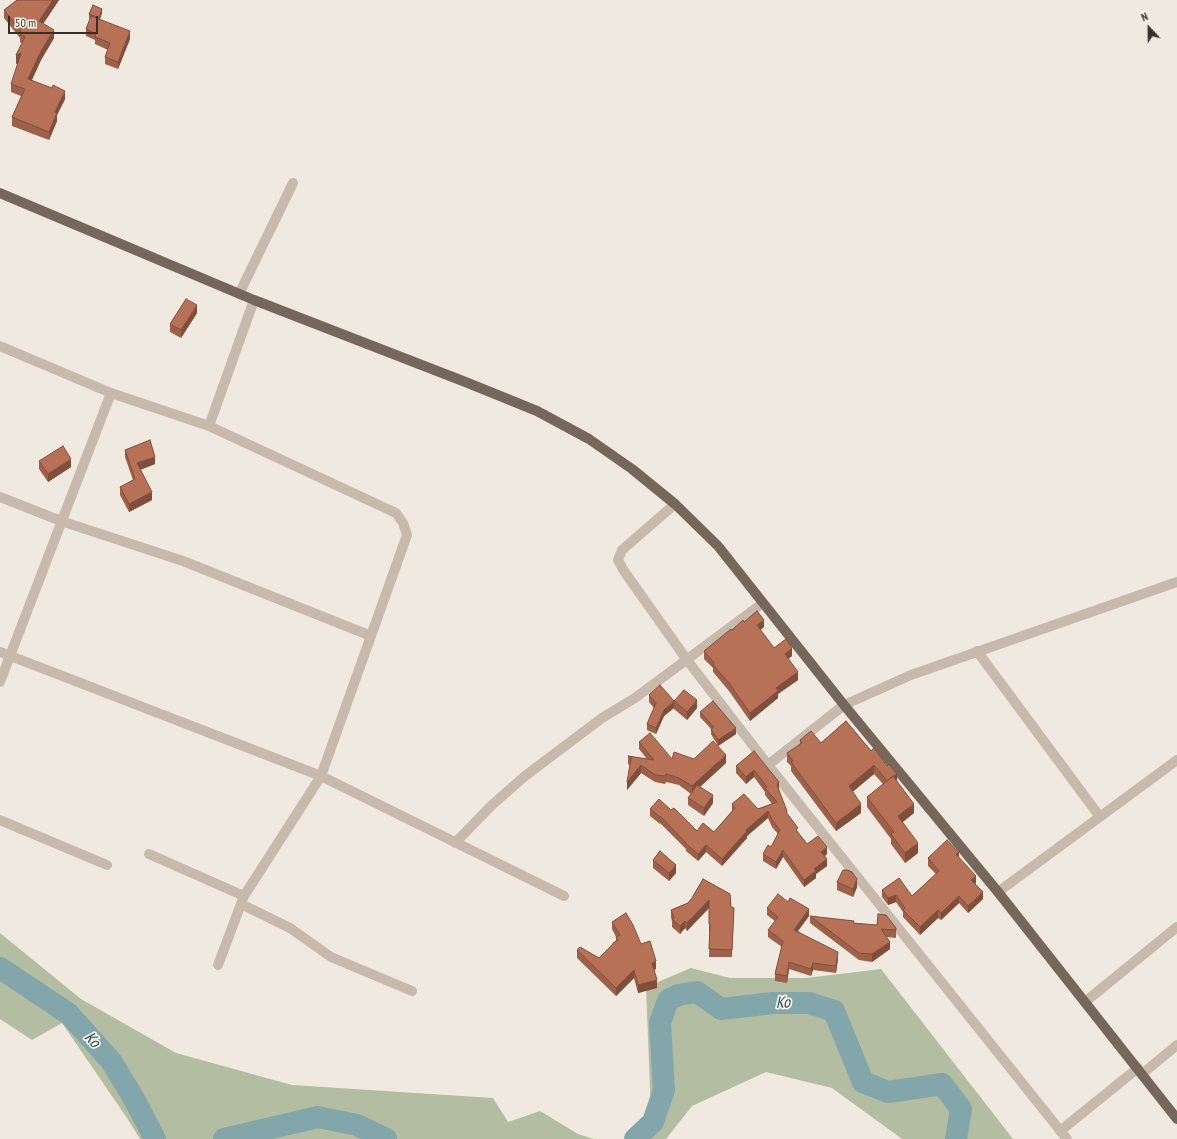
<!DOCTYPE html>
<style>
body{margin:0}
#map{position:relative;width:1177px;height:1139px;overflow:hidden;background:#f0e9df;font-family:"PT Sans Narrow",sans-serif}
canvas{display:block}
.north{position:absolute;left:1129px;top:8px;width:40px;height:40px;-webkit-text-stroke:3px #f8f3eb;paint-order:stroke;rotate:338deg;font-size:11px;font-weight:700;line-height:16px;text-align:center;color:#362f2a}
.north::after{content:'';display:block;margin:auto;width:14px;height:18px;background:#362f2a;clip-path:polygon(50% 0,100% 100%,50% 72%,0 100%)}
.scale{position:absolute;left:8px;top:16px;width:90px;height:18px;box-sizing:border-box;border:2px solid #362f2a;border-top:0;padding-left:5px;font-size:12px;line-height:14px;white-space:nowrap;color:#362f2a;-webkit-text-stroke:3px #f8f3eb;paint-order:stroke}
</style>
<div id="map">
<canvas width="1177" height="1139"></canvas>
<div class="north">N</div>
<div class="scale">50 m</div>
</div>
<script>
const context = document.querySelector('canvas').getContext('2d');
context.lineJoin = 'round';
function paint(path, color) {
  context.fillStyle = color;
  context.fill(path, 'evenodd');
}
function poly(rows) {
  const path = new Path2D();
  for (const r of rows) {
    path.moveTo(r[0], r[1]);
    for (let i = 2; i < r.length; i += 2) path.lineTo(r[i], r[i + 1]);
  }
  return path;
}
function trace(path, color, width, dash) {
  context.strokeStyle = color;
  context.lineWidth = width;
  context.lineCap = dash ? 'butt' : 'round';
  context.setLineDash(dash || []);
  context.stroke(path);
}
function write(font, color, halo, rows, align = 'center') {
  context.font = font + ' "PT Sans Narrow",sans-serif';
  context.lineWidth = 3.5;
  context.setLineDash([]);
  context.textBaseline = 'middle';
  context.strokeStyle = halo;
  context.fillStyle = color;
  for (const [text, x, y, turn = 0] of rows) {
    context.save();
    context.translate(x, y);
    context.rotate((+turn || 0) * Math.PI / 180);
    context.textAlign = isNaN(turn) ? turn : align;
    if (halo) context.strokeText(text, 0, 0);
    context.fillText(text, 0, 0);
    context.restore();
  }
}
const green = poly([
 [0,933,81,999,176,1053,292,1085,493,1098,508,1122,540,1111,578,1134,594,1139,140,1139,127,1118,62,1023,32,1040,0,1019],
 [691,968,730,978,806,978,881,969,1013,1139,902,1139,832,1088,766,1072,692,1106,666,1139,652,1139,646,987]
]);
const river = poly([
 [0,968,69,1014,111,1061,133,1097,155,1139],
 [224,1139,318,1117,357,1125,386,1139],
 [635,1139,653,1122,664,1090,660,1023,668,1000,678,995,697,992,721,1009,773,1003,809,1003,834,1011,863,1082,888,1092,942,1084,961,1109,956,1139]
]);
const minor = poly([
 [239,294,293,183],
 [0,346,111,393,209,426,396,513,403,523,407,535,321,776,244,896,218,965],
 [209,426,254,300],
 [0,497,61,521,183,561,371,636],
 [675,504,622,550,618,560,624,571,687,660,768,765,1067,1139],
 [977,651,1100,817],
 [0,652,321,776,564,896],
 [0,682,111,393],
 [768,765,844,705,911,675,1177,582],
 [0,820,107,865],
 [455,843,492,805,525,776,602,718,635,698,763,603],
 [149,854,244,896],
 [998,892,1177,760],
 [241,904,290,928,331,957,412,991],
 [1085,1002,1177,927],
 [1142,1074,1177,1045],
 [1060,1131,1138,1068]
]);
const major = poly([
 [0,193,254,300,468,383,537,411,589,439,632,469,675,504,718,546,844,705,998,892,1177,1119]
]);
const wall = poly([
 [17,0,59,0,43,24,54,38,41,60,32,80,65,99,57,115,57,121,49,140,12,126,12,117,21,96,11,92,11,84,18,63,16,64,22,43,20,42,20,38,4,18,4,10],
 [102,13,100,19,130,39,118,69,105,64,105,57,108,50,95,44,95,40,86,36,86,29,90,19,89,18,89,14],
 [197,313,181,338,170,332,170,324],
 [125,450,155,464,140,470,152,500,129,512,120,495,120,487,133,480,125,457],
 [39,461,71,467,48,482,39,469],
 [744,622,764,627,760,630,774,648,792,656,788,659,798,680,778,694,778,698,750,721,729,691,713,672,713,668,704,659,704,651,732,630],
 [649,695,674,708,664,716,656,734,647,730,647,724,654,708,649,702],
 [674,701,697,708,687,720,674,709],
 [700,712,736,734,718,746,711,734,711,729,700,717],
 [846,721,897,781,914,813,902,822,918,853,905,863,891,844,891,839,867,807,867,797,883,784,874,774,852,792,861,813,836,831,791,771,791,766,787,762,787,753,800,744,800,740,821,743],
 [639,742,672,759,694,759,726,763,700,787,713,803,704,816,688,805,688,798,691,794,679,785,666,782,665,784,655,782,641,773,627,790,630,765,628,764,628,756,647,759,639,749],
 [754,751,779,789,779,790,787,814,798,832,807,844,827,854,825,856,827,866,816,874,816,878,804,887,783,857,776,869,763,861,763,854,771,847,778,834,772,827,768,818,747,836,747,838,722,866,706,852,698,861,686,851,686,849,660,823,660,824,650,816,650,809,671,810,697,831,714,832,732,811,732,804,758,809,772,804,765,795,765,792,754,777,746,784,736,773,736,766],
 [928,858,959,858,976,883,975,884,983,899,968,913,959,903,941,920,938,918,920,935,903,917,903,912,896,902,888,905,882,897,882,890,912,896,936,874,928,866],
 [653,860,676,873,669,881,653,868],
 [703,879,730,894,731,907,734,908,732,957,709,957,710,932,709,932,709,908,687,931,685,928,680,934,672,927,672,921,671,917,671,910,688,903,692,898],
 [837,882,857,887,853,897,837,890],
 [788,902,809,916,798,931,838,959,836,973,813,970,811,976,789,969,787,983,775,981,775,974,782,947,768,937,768,930,775,921,767,915,767,908],
 [810,916,854,923,896,928,896,938,886,937,890,949,872,962,859,960,810,923],
 [612,922,641,944,656,969,654,970,657,988,638,993,634,978,616,996,577,958,577,950,599,958,613,945,613,943,616,941,616,937,612,929]
]);
const shadedWall = poly([
 [53,0,59,0,39,30,39,21],
 [102,9,102,13,99,22,99,18],
 [54,30,54,38,41,60,28,88,28,79,41,51],
 [130,31,130,39,118,69,118,62],
 [21,53,21,62,16,64,16,55],
 [65,91,65,99,57,115,57,121,49,140,49,132,55,112],
 [197,305,197,313,181,338,181,330],
 [155,457,155,464,137,471,137,463],
 [71,459,71,467,48,482,48,474],
 [152,492,152,500,129,512,129,504],
 [764,620,764,627,757,633,757,625],
 [792,648,792,656,785,661,785,654],
 [798,672,798,680,778,694,778,698,750,721,750,713,776,688],
 [697,700,697,708,687,720,687,712],
 [674,701,674,708,664,716,656,734,656,728,664,710],
 [736,728,736,734,718,746,718,740],
 [726,755,726,763,692,794,692,786],
 [641,765,641,773,627,790,627,782],
 [874,765,874,774,849,795,849,786],
 [754,770,754,777,746,784,746,777],
 [897,774,897,782,887,781],
 [779,782,779,789,777,792,777,785],
 [713,795,713,803,704,816,704,808],
 [861,804,861,813,836,831,836,823],
 [914,804,914,813,898,826,898,816],
 [768,811,768,818,747,836,747,838,722,866,722,859,746,830],
 [918,843,918,853,905,863,905,853],
 [706,845,706,852,698,861,698,854],
 [827,847,827,854,821,859,821,852],
 [783,850,783,857,776,869,776,862],
 [959,853,959,860,956,854],
 [827,859,827,866,816,874,816,878,804,887,804,880,814,869],
 [676,865,676,873,669,881,669,873],
 [976,876,976,883,971,887,971,880],
 [857,879,857,887,853,897,853,889],
 [983,892,983,899,968,913,968,906],
 [896,895,896,902,888,905,888,898],
 [959,896,959,903,941,920,941,913],
 [709,900,709,908,687,931,687,923],
 [809,909,809,916,794,936,794,930],
 [938,910,938,918,920,935,920,927],
 [685,921,685,928,680,934,680,926],
 [890,942,890,949,872,962,872,954],
 [838,952,838,959,836,973,836,966],
 [656,961,656,969,652,970,652,963],
 [789,962,789,969,787,983,787,976],
 [813,963,813,970,811,976,811,969],
 [634,970,634,978,616,996,616,988],
 [657,980,657,988,638,993,638,985]
]);
const building = poly([
 [17,0,53,0,39,21,54,30,41,51,28,79,52,88,53,85,65,91,55,112,57,113,49,132,12,117,25,89,11,84,21,53,16,55,25,37,20,34,21,31,4,10,17,0],
 [93,5,102,9,99,18,89,14,93,5],
 [91,16,130,31,118,62,105,57,110,43,95,37,96,34,86,29,91,16],
 [186,299,197,305,181,330,170,324,186,299],
 [150,440,155,457,137,463,152,492,129,504,120,487,135,479,125,450,150,440],
 [63,446,71,459,48,474,39,461,63,446],
 [757,611,764,620,757,625,774,648,786,639,792,648,785,654,798,672,776,688,778,691,750,713,729,683,713,665,714,663,704,651,731,629,732,630,743,620,744,622,757,611],
 [660,685,674,701,664,710,656,728,647,724,656,703,649,695,660,685],
 [684,690,697,700,687,712,674,701,684,690],
 [713,701,736,728,718,740,711,729,714,727,700,712,713,701],
 [846,721,871,751,874,748,887,766,889,764,897,774,894,776,893,776,887,781,874,765,849,786,861,804,836,823,791,762,793,761,787,753,802,743,800,740,811,731,821,743,846,721],
 [650,733,672,759,674,752,694,759,713,741,726,755,692,786,679,778,666,774,665,776,655,775,641,765,627,782,631,758,628,756,654,760,639,742,650,733],
 [754,751,779,782,777,785,787,811,786,812,798,828,796,830,807,844,818,836,827,847,821,852,827,859,814,869,816,871,804,880,783,850,776,862,763,854,768,845,771,847,780,830,772,820,768,811,746,830,747,831,722,859,706,845,698,854,686,844,686,843,660,816,660,817,650,809,659,799,671,810,674,808,697,831,703,823,714,832,735,808,732,804,744,794,758,809,777,802,765,788,767,787,754,770,746,777,736,766,754,751],
 [893,776,914,804,898,816,918,843,905,853,891,834,894,832,867,797,893,776],
 [697,785,713,795,704,808,688,798,697,785],
 [947,840,959,853,956,854,976,876,971,880,983,892,968,906,959,896,941,913,938,910,920,927,903,910,905,908,896,895,888,898,882,890,899,878,912,896,939,871,928,858,947,840],
 [660,851,676,865,669,873,653,860,660,851],
 [843,870,847,870,852,872,857,879,853,889,837,882,843,870],
 [703,879,730,894,731,907,734,908,732,950,709,949,710,924,709,924,709,900,687,923,685,921,680,926,672,919,674,918,671,910,688,903,692,898,703,879],
 [778,894,788,902,790,898,809,909,794,930,838,952,836,966,813,963,811,969,789,962,787,976,775,974,783,941,768,930,778,917,767,908,778,894],
 [626,913,633,925,641,944,650,941,656,961,652,963,657,980,638,985,634,970,616,988,577,950,580,947,599,958,613,944,613,943,618,940,616,937,620,935,612,922,626,913],
 [878,914,886,915,896,928,896,930,881,929,890,942,872,954,859,953,810,916,854,921,853,923,877,925,878,914]
]);
const waterNames = [
 ["Ko",783,1003,-1],
 ["Ko",92,1040,48]
];
paint(green, '#b3bda1');
trace(river, '#82a6aa', 22);
trace(minor, '#c7baad', 10);
trace(major, '#76675d', 10);
paint(wall, '#9d614a');
paint(shadedWall, '#804f3c');
paint(building, '#b77156');
trace(building, '#804f3c', 1);
write('italic 16px', '#254e53', '#f8f3eb', waterNames);
</script>
